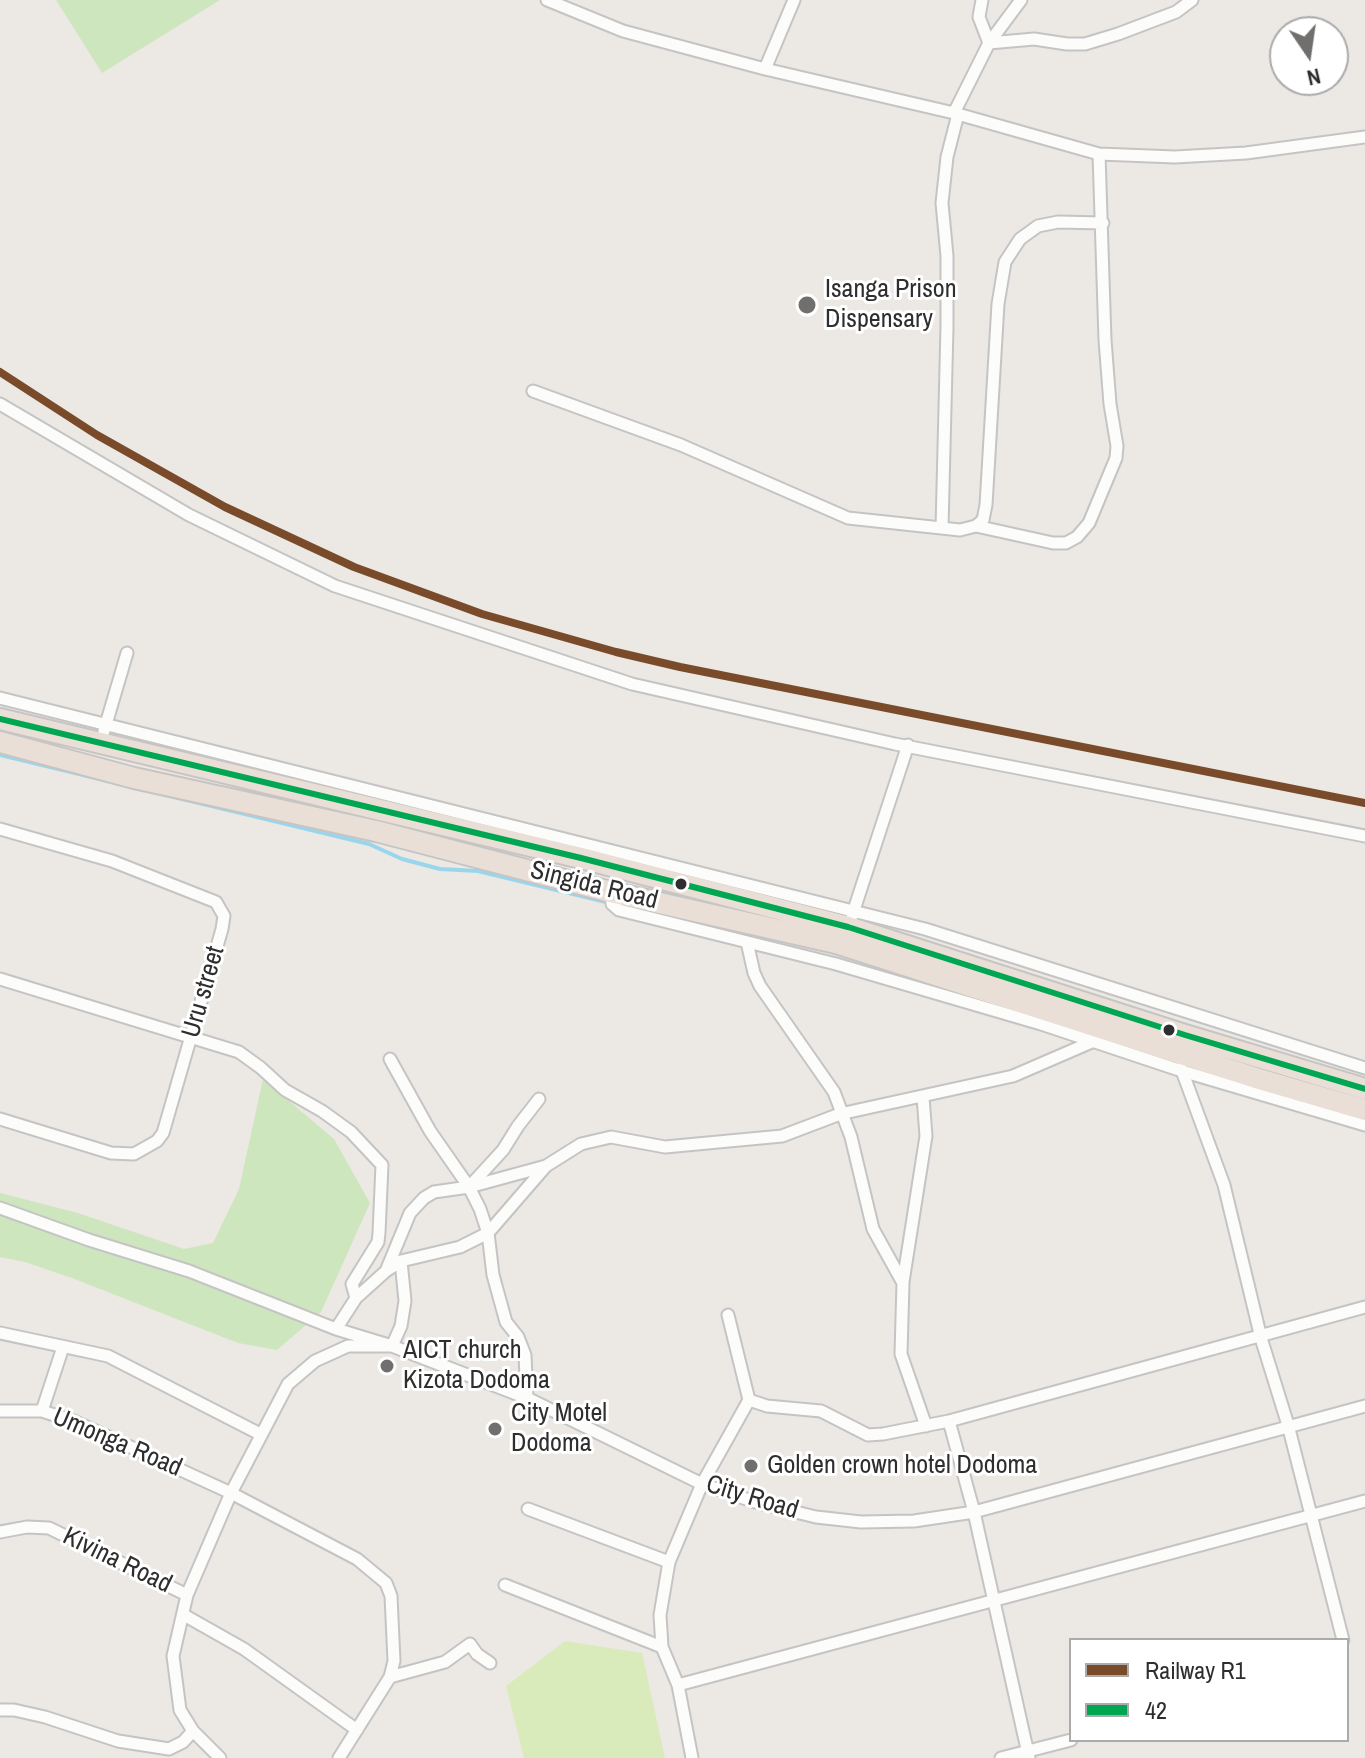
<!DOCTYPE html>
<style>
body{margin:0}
#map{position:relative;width:1365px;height:1758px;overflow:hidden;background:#ece8e4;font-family:"Archivo Narrow",sans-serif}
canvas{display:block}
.legend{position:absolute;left:1069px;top:1638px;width:280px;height:104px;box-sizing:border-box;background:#fff;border:2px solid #ababab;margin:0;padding:10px 14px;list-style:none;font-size:24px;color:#2e2e2e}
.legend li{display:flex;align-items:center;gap:16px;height:40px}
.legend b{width:40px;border:2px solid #ababab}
.north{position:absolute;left:1269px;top:16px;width:80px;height:80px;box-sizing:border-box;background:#fff;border:2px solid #ababab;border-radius:50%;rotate:167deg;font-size:22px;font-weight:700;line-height:32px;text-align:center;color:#2e2e2e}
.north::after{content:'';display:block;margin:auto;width:28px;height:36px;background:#706f6e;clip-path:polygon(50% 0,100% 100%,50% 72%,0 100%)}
</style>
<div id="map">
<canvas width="1365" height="1758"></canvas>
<ul class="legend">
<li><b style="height:10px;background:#7a4b2a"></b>Railway R1</li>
<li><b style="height:10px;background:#00a651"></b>42</li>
</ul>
<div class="north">N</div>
</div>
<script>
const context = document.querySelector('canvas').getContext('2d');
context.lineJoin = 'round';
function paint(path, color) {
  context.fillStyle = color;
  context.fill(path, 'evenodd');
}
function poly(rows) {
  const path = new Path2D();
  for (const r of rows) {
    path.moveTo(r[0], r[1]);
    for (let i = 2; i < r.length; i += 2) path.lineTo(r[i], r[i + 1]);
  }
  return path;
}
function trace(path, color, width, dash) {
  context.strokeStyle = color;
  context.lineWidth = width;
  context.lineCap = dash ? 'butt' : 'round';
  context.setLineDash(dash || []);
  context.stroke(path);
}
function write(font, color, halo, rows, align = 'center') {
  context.font = font + ' "Archivo Narrow",sans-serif';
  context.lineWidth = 6;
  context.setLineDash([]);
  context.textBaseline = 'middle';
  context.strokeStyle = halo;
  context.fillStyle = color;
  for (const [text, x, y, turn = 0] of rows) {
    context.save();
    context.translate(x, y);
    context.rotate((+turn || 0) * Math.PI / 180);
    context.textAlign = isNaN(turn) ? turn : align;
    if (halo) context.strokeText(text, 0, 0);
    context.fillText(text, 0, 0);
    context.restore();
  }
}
const green = poly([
 [56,0,220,0,102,73],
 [263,1079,334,1139,370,1203,321,1312,277,1350,238,1343,72,1278,25,1262,0,1257,0,1193,78,1213,184,1249,213,1243,239,1189]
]);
const pitch = poly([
 [565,1641,642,1653,665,1758,524,1758,506,1686]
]);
const stream = poly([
 [0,755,369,844,402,859,440,869,478,871,610,903],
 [716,928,741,934]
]);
const street = poly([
 [547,0,623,31,765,69,954,113,1099,154,1175,157,1246,153,1365,137],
 [982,0,979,17,989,43,1034,39,1067,44,1085,44,1118,34,1176,12,1192,0],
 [765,69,794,0],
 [954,113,989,43,1021,0],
 [533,391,681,445,848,518,960,530,976,526,983,520,986,505,998,304,1005,262,1020,239,1038,226,1058,222,1103,223],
 [0,404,189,515,335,586,632,684,895,744,1365,836],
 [976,526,1053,543,1066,543,1077,537,1089,523,1116,458,1117,446,1110,404,1105,340,1099,154],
 [942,528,947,327,947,256,942,203,947,157,958,114],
 [0,698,925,929,1365,1068],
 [104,731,127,653],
 [0,829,112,861,216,902,224,916,222,929,163,1133,157,1141,134,1154,111,1153,0,1119],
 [611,892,612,904,619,910,836,964,1041,1024,1182,1071,1365,1125],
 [852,916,908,745],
 [747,942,754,973,760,986,834,1092,851,1137,873,1229,903,1283,901,1354,926,1426],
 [0,979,239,1052,261,1068,285,1090,322,1111,351,1132,382,1165,379,1233,378,1242,352,1284,356,1298],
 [390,1059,430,1131,469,1187,480,1209,488,1233,493,1275,506,1322,518,1337,525,1355,527,1398],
 [1181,1068,1224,1185,1261,1338,1288,1425,1343,1640],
 [470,1186,503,1150,518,1126,539,1099],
 [0,1208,89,1240,189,1271,336,1329,392,1346,401,1326,405,1301,401,1261],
 [386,1271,401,1261,460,1247,488,1233,546,1166,581,1144,611,1137,665,1147,782,1136,840,1114,1013,1076,1094,1041],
 [903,1282,926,1136,923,1097],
 [336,1329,356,1298,386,1271,410,1213,424,1198,434,1192,469,1187,546,1166],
 [0,1333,108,1356,260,1434],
 [749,1400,767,1406,821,1411,868,1435,883,1434,949,1421,1365,1307],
 [0,1411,42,1411,76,1422,231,1493,357,1559,386,1583,391,1596,394,1661,390,1677,339,1758],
 [42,1411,63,1347],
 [949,1421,974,1512,1029,1758],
 [528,1509,669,1562],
 [0,1532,27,1527,49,1528,187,1595],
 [505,1585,662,1647],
 [184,1615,244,1649,357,1730],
 [390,1677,445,1662,470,1644,477,1654,490,1663],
 [678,1685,1365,1501],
 [0,1710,14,1710,45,1717,118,1741,169,1749,183,1742,193,1731],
 [220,1758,193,1731,180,1710,173,1656,187,1595,231,1493,288,1384,315,1361,348,1346,392,1346,527,1398,702,1484,755,1502,816,1517,861,1522,914,1521,974,1512,1365,1406],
 [692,1758,678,1685,662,1647,660,1615,669,1562,702,1484,749,1400,728,1315],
 [1001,1758,1071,1740]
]);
const highway = poly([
 [0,719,581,858,848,927,1185,1035,1365,1089],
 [0,742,134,778,376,831,611,892,836,943,1259,1079,1365,1110]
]);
const bus1 = poly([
 [0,719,581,858,848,927,1185,1035,1365,1089]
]);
const rail1 = poly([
 [0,372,97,435,225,507,354,567,482,614,616,652,680,667,1365,803]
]);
const markers = [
 [807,305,10,"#706f6e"],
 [681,884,7,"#2e2e2e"],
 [1169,1030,7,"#2e2e2e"],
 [387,1366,8,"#706f6e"],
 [495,1429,8,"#706f6e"],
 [751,1466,8,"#706f6e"]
];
const poiNames = [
 ["Isanga Prison",825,290],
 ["Dispensary",825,320],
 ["AICT church",403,1351],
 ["Kizota Dodoma",403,1381],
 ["City Motel",511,1414],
 ["Dodoma",511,1444],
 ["Golden crown hotel Dodoma",767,1466]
];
const streetNames = [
 ["Singida Road",594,886,14],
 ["Uru street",204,992,-74],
 ["Umonga Road",117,1443,23],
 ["City Road",752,1498,17],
 ["Kivina Road",117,1561,26]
];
paint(green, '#cee6be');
paint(pitch, '#d9eabb');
trace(stream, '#99d6ec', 4);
trace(street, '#c5c4c5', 15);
trace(highway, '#c6c5c4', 24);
trace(street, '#fcfcfb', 11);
trace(highway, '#eadfd6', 20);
trace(bus1, '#00a651', 6);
trace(rail1, '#7a4b2a', 8);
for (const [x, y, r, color] of markers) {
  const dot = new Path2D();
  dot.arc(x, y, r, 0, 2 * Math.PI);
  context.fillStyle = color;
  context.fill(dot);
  trace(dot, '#fff', 3);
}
write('26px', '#2e2e2e', '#fff', poiNames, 'left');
write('26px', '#2e2e2e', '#fff', streetNames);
</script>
